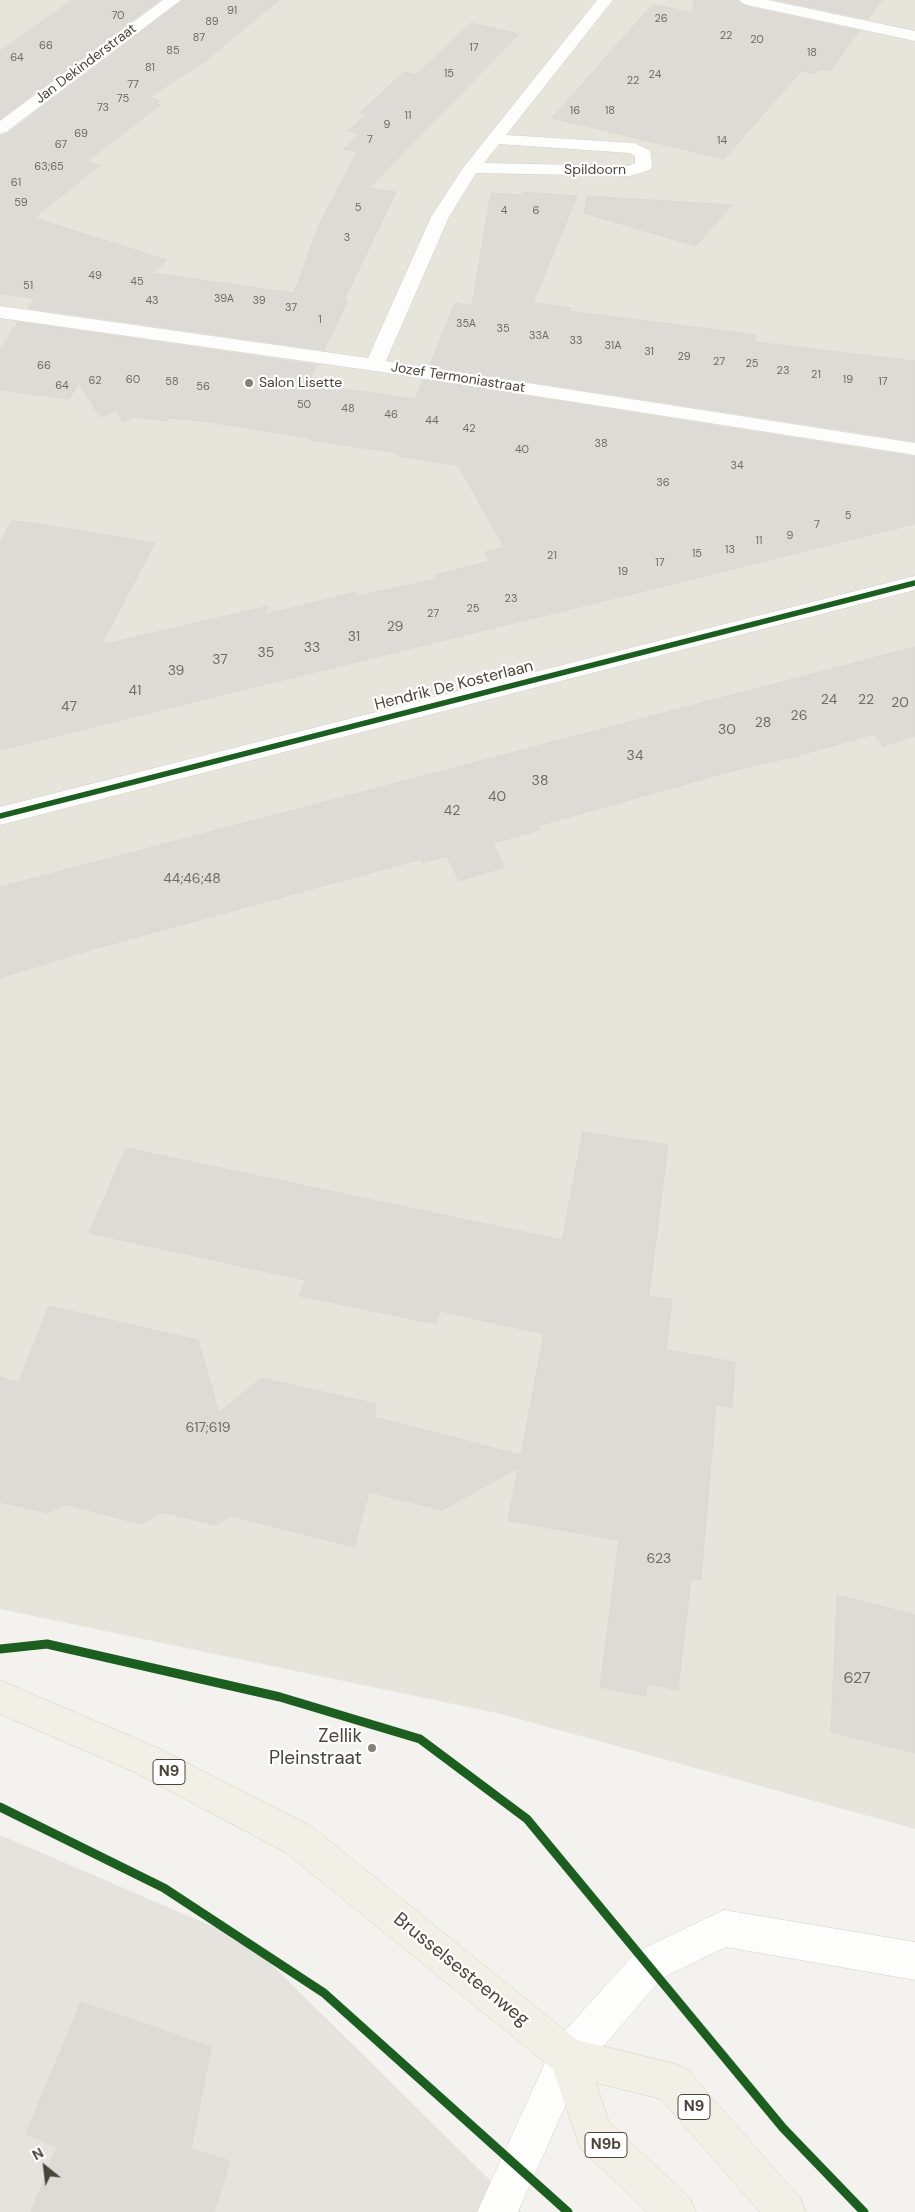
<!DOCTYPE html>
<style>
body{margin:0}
#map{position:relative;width:915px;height:2212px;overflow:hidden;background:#f4f2ee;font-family:"DM Sans",sans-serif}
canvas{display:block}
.north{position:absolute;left:20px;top:2142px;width:50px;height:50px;-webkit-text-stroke:4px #fff;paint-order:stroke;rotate:331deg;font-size:14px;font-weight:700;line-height:20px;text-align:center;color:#4b4439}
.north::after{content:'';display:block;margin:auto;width:18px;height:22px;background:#4b4439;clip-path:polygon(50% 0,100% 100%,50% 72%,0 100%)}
</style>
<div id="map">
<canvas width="915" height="2212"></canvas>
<div class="north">N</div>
</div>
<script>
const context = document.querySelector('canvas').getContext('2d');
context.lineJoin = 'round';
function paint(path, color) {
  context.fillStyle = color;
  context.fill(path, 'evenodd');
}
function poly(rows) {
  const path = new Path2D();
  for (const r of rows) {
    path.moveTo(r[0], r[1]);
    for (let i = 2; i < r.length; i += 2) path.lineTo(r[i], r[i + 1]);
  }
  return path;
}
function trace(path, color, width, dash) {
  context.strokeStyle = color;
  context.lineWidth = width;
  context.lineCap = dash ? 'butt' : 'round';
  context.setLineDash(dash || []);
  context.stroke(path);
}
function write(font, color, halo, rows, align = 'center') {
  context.font = font + ' "DM Sans",sans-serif';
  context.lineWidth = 4.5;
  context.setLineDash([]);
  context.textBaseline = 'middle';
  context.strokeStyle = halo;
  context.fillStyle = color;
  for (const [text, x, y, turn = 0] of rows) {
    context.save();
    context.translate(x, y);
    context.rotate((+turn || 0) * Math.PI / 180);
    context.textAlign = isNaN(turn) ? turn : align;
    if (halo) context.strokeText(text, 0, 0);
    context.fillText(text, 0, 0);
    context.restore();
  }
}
const residential = poly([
 [0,0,915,0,915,1829,501,1714,0,1609]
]);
const industrial = poly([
 [0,1835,249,1942,522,2212,0,2212]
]);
const building = poly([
 [72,0,160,0,0,119,0,51,72,0],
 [183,0,279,0,207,60,149,97,159,101,155,104,160,105,87,161,100,165,34,218,167,260,152,273,294,293,319,225,357,152,344,149,359,134,348,131,366,115,360,113,404,72,416,75,471,23,519,34,369,188,396,192,344,300,348,300,324,350,28,308,35,298,0,294,0,136,7,134,183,0],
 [694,0,737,0,747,7,859,31,830,71,820,69,815,74,801,71,724,159,552,118,653,4,692,13,694,0],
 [777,0,882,0,868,19,777,0],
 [523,192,577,196,533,303,570,308,569,311,756,335,755,342,915,361,915,441,429,366,455,303,472,306,491,193,522,195,523,192],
 [587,196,732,205,696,246,584,213,587,196],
 [18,322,317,365,308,384,415,399,423,380,915,457,915,524,0,750,0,542,12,521,25,522,155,543,101,645,269,606,263,615,356,592,358,596,437,579,435,575,490,561,485,552,504,547,458,465,397,456,398,453,310,440,311,438,202,421,169,418,167,421,135,417,123,422,116,411,100,417,79,383,69,399,0,390,0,349,18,322],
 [915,647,915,736,883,746,874,734,793,757,739,769,537,826,540,830,493,843,505,867,459,881,447,856,422,863,421,859,97,948,0,978,0,887,915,647],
 [583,1132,668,1145,649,1296,672,1299,666,1350,735,1362,732,1407,716,1405,701,1580,691,1579,678,1690,647,1684,646,1696,600,1687,619,1540,508,1521,518,1468,442,1510,369,1492,354,1547,231,1516,215,1525,163,1512,140,1524,66,1504,48,1513,0,1502,0,1377,19,1382,49,1306,198,1340,219,1413,261,1378,376,1404,374,1417,521,1455,544,1334,440,1311,436,1324,300,1296,305,1280,89,1233,126,1148,562,1240,583,1132],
 [837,1595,915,1615,915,1753,831,1732,837,1595],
 [81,2002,211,2047,191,2149,230,2161,214,2212,31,2212,57,2147,26,2134,81,2002]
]);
const lane = poly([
 [568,2038,582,2043,587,2057,518,2212,477,2212,554,2043,568,2038]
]);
const street = poly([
 [163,0,181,0,6,132,0,134,0,121,163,0],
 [597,0,613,0,506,135,634,143,649,150,651,154,652,166,650,170,630,176,476,173,449,217,386,361,915,443,915,455,375,371,0,318,0,306,368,358,431,217,463,168,597,0],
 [499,144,630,153,635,156,635,163,628,166,484,163,499,144],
 [739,0,768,0,915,31,915,41,747,5,742,3,739,0],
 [915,576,915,590,0,825,0,807,915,576],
 [724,1910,915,1942,915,1980,726,1947,662,1978,582,2071,568,2076,554,2071,549,2057,554,2043,636,1952,724,1910]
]);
const primary = poly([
 [0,1680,158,1748,311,1826,577,2040,672,2063,686,2068,800,2198,806,2212,760,2212,661,2099,596,2083,609,2122,690,2198,696,2212,647,2212,580,2148,553,2069,285,1852,134,1772,0,1714,0,1680]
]);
const cyclewayFar1 = poly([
 [0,816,915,583]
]);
const cycleway = poly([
 [0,1649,47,1644,280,1697,420,1739,527,1819,783,2128,864,2212],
 [0,1807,164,1888,324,1993,568,2212]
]);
const markers = [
 [249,383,5,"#868178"],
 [372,1748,5,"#868178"]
];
const farNumbernames = [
 ["91",232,11],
 ["70",118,16],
 ["26",661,19],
 ["89",212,22],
 ["22",726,36],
 ["87",199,38],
 ["20",757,40],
 ["66",46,46],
 ["17",474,48],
 ["85",173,51],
 ["18",812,53],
 ["64",17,58],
 ["81",150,68],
 ["15",449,74],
 ["24",655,75],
 ["22",633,81],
 ["77",133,85],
 ["75",123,99],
 ["73",103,108],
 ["16",575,111],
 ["18",610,111],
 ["11",408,116],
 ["9",387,125],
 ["69",81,134],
 ["7",370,140],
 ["14",722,141],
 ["67",61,145],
 ["63;65",49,167],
 ["61",16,183],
 ["59",21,203],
 ["5",358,208],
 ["4",504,211],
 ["6",536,211],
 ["3",347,238],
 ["49",95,276],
 ["45",137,282],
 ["51",28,286],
 ["39A",224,299],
 ["43",152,301],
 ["39",259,301],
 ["37",291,308],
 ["1",320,320],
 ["35A",466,324],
 ["35",503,329],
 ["33A",539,336],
 ["33",576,341],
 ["31A",613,346],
 ["31",649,352],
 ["29",684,357],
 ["27",719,362],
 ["25",752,364],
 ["66",44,366],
 ["23",783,371],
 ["21",816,375],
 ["60",133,380],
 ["19",848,380],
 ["62",95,381],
 ["58",172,382],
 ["17",883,382],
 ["64",62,386],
 ["56",203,387],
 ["50",304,405],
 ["48",348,409],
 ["46",391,415],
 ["44",432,421],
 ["42",469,429],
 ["38",601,444],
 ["40",522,450],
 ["34",737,466],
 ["36",663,483],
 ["5",848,516],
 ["7",817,525],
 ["9",790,536],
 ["11",759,541],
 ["13",730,550],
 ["15",697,554],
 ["21",552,556],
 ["17",660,563],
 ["19",623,572],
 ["23",511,599],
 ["25",473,609],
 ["27",433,614]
];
const farStreetnames = [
 ["Jan Dekinderstraat",86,64,-37],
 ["Spildoorn",595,170],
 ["Jozef Termoniastraat",458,378,9]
];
const farPoinames = [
 ["Salon Lisette",259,383]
];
const numberNames = [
 ["29",395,627],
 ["31",354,637],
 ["33",312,648],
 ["35",266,653],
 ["37",220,660],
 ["39",176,671],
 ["41",135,691],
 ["24",829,700],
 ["22",866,700],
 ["20",900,703],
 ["47",69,707],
 ["26",799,716],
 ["28",763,723],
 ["30",727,730],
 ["34",635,756],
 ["38",540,781],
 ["40",497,797],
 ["42",452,811],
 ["44;46;48",192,879],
 ["617;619",208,1428],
 ["623",659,1559]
];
const shields = [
 [169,1772,32],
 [694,2107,32],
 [606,2145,42]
];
const shieldNames = [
 ["N9",169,1772],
 ["N9",694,2107],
 ["N9b",606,2145]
];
const streetNames = [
 ["Hendrik De Kosterlaan",454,686,-14]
];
const nearNumbernames = [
 ["627",857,1679]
];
const nearPoinames = [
 ["Zellik",362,1737],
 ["Pleinstraat",362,1759]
];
const nearStreetnames = [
 ["Brusselsesteenweg",461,1970,39]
];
paint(residential, '#e7e4dc');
paint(industrial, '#e6e2de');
paint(building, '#dedbd6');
trace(building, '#dcd9d4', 1);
trace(lane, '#d2d0cb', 1);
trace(street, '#d2d0cb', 1);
trace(primary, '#d6cebb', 1);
paint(lane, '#fdfdfc');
paint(street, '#fdfdfc');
paint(primary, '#f2efe6');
trace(cyclewayFar1, '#1b5e20', 5.5);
trace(cycleway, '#1b5e20', 9);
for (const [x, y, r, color] of markers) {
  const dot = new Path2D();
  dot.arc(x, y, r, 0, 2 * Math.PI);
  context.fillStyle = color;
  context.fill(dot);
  trace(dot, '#fff', 2);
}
write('11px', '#706a61', null, farNumbernames);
write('14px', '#4b4439', '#fff', farStreetnames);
write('14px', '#4b4439', '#fff', farPoinames, 'left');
write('14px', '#706a61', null, numberNames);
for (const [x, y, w] of shields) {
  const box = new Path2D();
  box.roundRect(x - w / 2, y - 12.5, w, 25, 4);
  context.fillStyle = '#fff';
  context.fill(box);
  trace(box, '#4b4439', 1);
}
write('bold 15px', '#4b4439', null, shieldNames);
write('16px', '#4b4439', '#fff', streetNames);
write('16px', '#706a61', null, nearNumbernames);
write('19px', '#4b4439', '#fff', nearPoinames, 'right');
write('19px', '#4b4439', '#fff', nearStreetnames);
</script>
